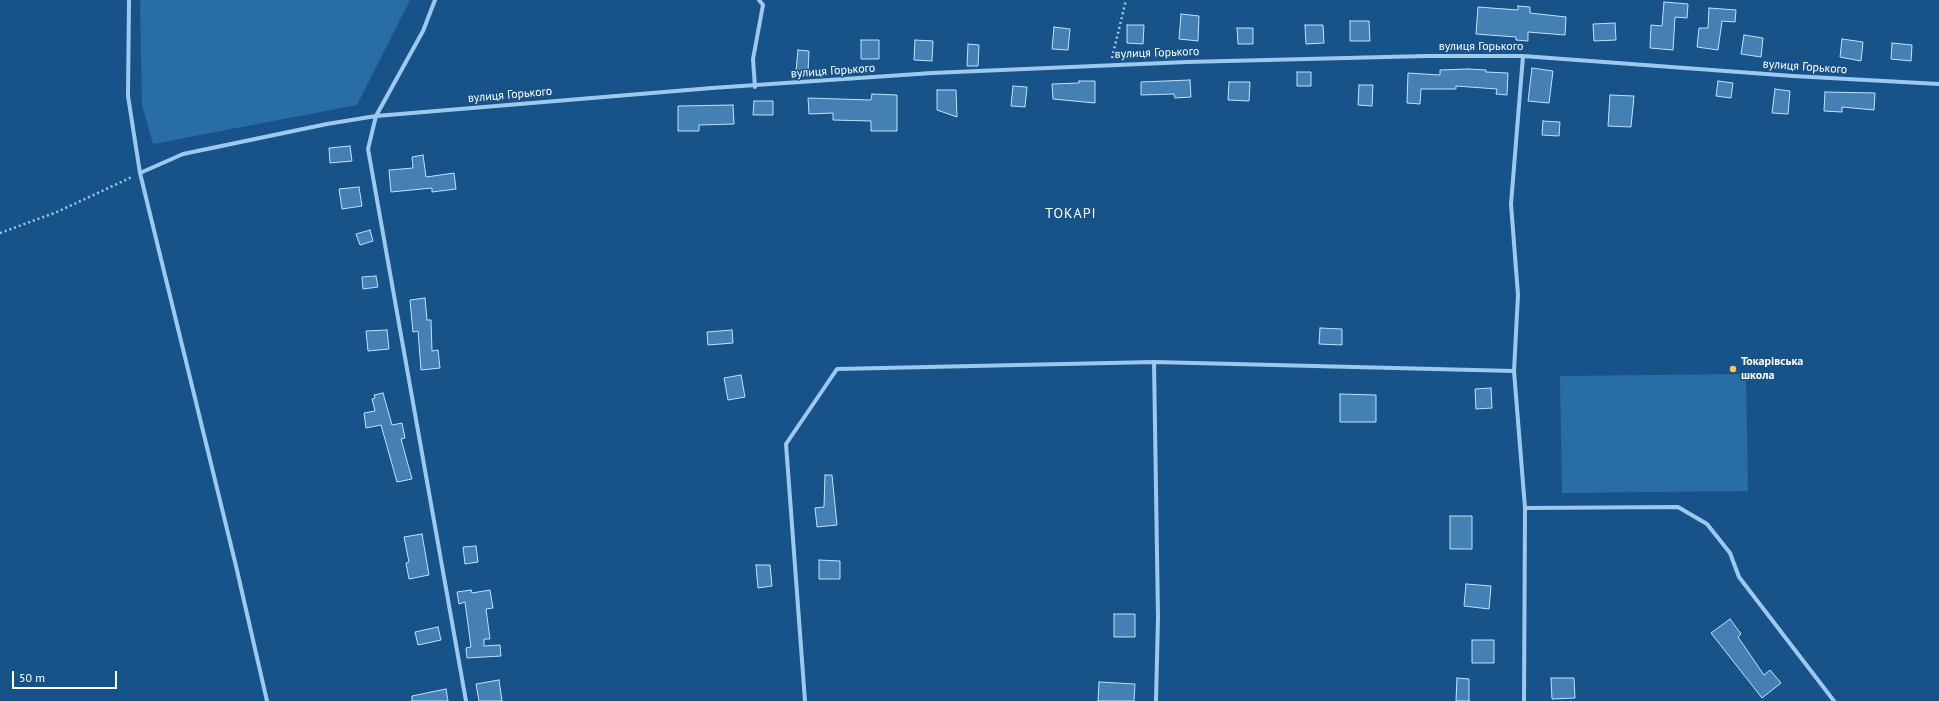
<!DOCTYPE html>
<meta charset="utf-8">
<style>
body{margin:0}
#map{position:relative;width:1939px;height:701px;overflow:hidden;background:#175388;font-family:"PT Sans",sans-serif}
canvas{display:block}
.scale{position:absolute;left:12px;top:671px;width:105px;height:18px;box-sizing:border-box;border:2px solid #fff;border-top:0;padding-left:5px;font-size:12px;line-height:14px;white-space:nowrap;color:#fff;-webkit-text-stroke:3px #175388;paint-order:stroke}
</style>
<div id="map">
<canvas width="1939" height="701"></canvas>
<div class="scale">50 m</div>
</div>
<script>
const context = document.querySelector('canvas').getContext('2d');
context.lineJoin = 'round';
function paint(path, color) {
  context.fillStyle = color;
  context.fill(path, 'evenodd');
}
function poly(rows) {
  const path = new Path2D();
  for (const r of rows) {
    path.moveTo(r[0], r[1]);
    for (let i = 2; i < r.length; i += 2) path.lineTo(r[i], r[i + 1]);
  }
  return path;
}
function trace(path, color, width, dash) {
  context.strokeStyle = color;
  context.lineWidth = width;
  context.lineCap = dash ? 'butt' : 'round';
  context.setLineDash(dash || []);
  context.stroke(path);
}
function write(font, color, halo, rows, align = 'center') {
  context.font = font + ' "PT Sans",sans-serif';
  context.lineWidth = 3;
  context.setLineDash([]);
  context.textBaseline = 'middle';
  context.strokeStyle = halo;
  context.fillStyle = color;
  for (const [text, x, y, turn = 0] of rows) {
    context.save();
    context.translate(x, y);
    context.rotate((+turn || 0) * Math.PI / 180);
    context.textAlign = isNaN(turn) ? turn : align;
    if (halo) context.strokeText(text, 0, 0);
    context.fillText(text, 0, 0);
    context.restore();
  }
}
const green = poly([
 [140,0,410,0,357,105,153,144,142,105],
 [1746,374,1748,491,1562,493,1560,376]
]);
const building = poly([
 [1664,2,1688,4,1687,18,1675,17,1673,50,1650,48,1651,25,1662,26,1664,2],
 [1518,6,1530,7,1530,13,1566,17,1565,35,1528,32,1528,41,1516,40,1516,37,1476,34,1478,7,1518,10,1518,6],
 [1709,8,1736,10,1735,22,1722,21,1718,50,1697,47,1699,28,1708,28,1709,8],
 [1181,14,1199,16,1198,41,1179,39,1181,14],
 [1350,21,1369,21,1370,41,1350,41,1350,21],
 [1615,23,1616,40,1594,41,1593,24,1615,23],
 [1127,25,1144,25,1143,44,1127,43,1127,25],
 [1305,25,1323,25,1324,43,1306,44,1305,25],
 [1054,27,1070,29,1068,50,1052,49,1054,27],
 [1237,28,1253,28,1253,44,1238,44,1237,28],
 [1744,35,1763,38,1761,57,1741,54,1744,35],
 [1842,39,1863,42,1861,61,1840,57,1842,39],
 [861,40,879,40,879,59,861,59,861,40],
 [915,40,933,41,932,61,914,60,915,40],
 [1892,43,1912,45,1911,61,1891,59,1892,43],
 [968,44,979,45,978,66,967,66,968,44],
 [798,50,809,51,808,72,796,71,798,50],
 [1532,68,1553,71,1549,103,1528,101,1532,68],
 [1468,69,1486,70,1486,72,1508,73,1507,95,1496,94,1497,89,1456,86,1456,89,1421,89,1420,104,1407,103,1408,73,1440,75,1440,70,1468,69],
 [1297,72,1311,72,1311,86,1297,86,1297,72],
 [1190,80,1191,97,1175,98,1174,94,1141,95,1141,82,1190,80],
 [1079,81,1095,81,1095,103,1053,99,1052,84,1079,83,1079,81],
 [1718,81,1733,83,1731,98,1716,96,1718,81],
 [1229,82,1250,82,1249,101,1228,100,1229,82],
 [1359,85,1373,85,1372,106,1358,105,1359,85],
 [1013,86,1027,87,1025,107,1011,106,1013,86],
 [1775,89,1790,91,1788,114,1772,113,1775,89],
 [937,90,956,90,957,117,937,110,937,90],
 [1825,92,1875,93,1874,110,1842,107,1842,112,1824,111,1825,92],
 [872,94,897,95,897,131,871,131,871,121,833,120,833,113,809,114,808,98,871,100,872,94],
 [1610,95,1634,96,1631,127,1608,126,1610,95],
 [754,101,773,101,773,115,753,115,754,101],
 [733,105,734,124,699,125,699,131,678,131,678,106,733,105],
 [1543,121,1560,122,1559,136,1542,135,1543,121],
 [350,146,352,161,330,163,329,148,350,146],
 [423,155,426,177,454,173,456,189,432,192,432,188,391,192,389,170,413,168,412,157,423,155],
 [359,187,362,206,342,209,339,189,359,187],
 [370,230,373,241,360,245,356,234,370,230],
 [376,276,378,287,363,289,362,277,376,276],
 [425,298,427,320,431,320,432,351,438,350,440,368,421,370,418,331,413,332,410,300,425,298],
 [1320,328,1342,329,1342,345,1319,344,1320,328],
 [387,330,389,349,368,351,366,331,387,330],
 [732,330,733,343,708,345,707,332,732,330],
 [741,375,745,397,728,400,724,378,741,375],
 [1491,388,1492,408,1476,409,1475,389,1491,388],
 [383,393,392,425,402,423,405,438,401,439,412,479,397,482,381,425,366,428,364,413,375,411,372,399,375,398,374,395,383,393],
 [1340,394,1376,395,1376,422,1340,422,1340,394],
 [825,475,832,475,837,525,817,527,815,508,824,507,825,475],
 [1450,516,1472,516,1472,549,1450,549,1450,516],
 [422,534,429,575,409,579,406,563,409,562,404,537,422,534],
 [476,546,478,562,465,564,463,547,476,546],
 [819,560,840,561,840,579,819,579,819,560],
 [756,565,770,565,772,586,758,588,756,565],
 [1466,584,1491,586,1489,609,1464,606,1466,584],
 [471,590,472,593,490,590,493,608,486,609,490,639,484,639,484,646,500,645,501,656,467,658,466,648,471,647,465,602,459,604,457,592,471,590],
 [1114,614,1135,614,1135,637,1114,637,1114,614],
 [1730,619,1741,634,1738,637,1764,675,1770,670,1781,683,1762,698,1711,633,1730,619],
 [438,627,441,640,418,645,415,632,438,627],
 [1472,640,1494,640,1494,663,1472,663,1472,640],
 [1457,678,1469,679,1469,701,1456,701,1457,678],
 [1551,678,1574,678,1575,698,1552,699,1551,678],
 [499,680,502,701,479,701,476,684,499,680],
 [1099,682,1135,684,1134,701,1098,701,1099,682],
 [446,689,448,701,412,701,412,696,446,689]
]);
const path = poly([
 [1112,58,1126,0],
 [0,233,57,212,132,177]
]);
const street = poly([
 [129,0,128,96,140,173,236,566,267,701],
 [755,87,753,59,763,5,759,0],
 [140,173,183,154,327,124,376,116,423,31,435,0],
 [1154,362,1158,617,1156,701],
 [1514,371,1518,295,1511,204,1523,56],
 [1525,508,1678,507,1707,524,1730,553,1739,577,1834,701],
 [466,701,368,149,376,116,712,88,932,73,1187,62,1426,56,1523,56,1793,76,1939,84],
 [805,701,786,444,837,369,1154,362,1514,371,1525,508,1524,701]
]);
const markers = [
 [1733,369,4,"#ffc05a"]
];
const streetNames = [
 ["вулиця Горького",1481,47],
 ["вулиця Горького",1157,53,-2],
 ["вулиця Горького",1805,67,4],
 ["вулиця Горького",833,71,-4],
 ["вулиця Горького",510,95,-5]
];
const poiNames = [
 ["Токарівська",1741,362],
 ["школа",1741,376]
];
const quarterNames = [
 ["ТОКАРІ",1071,214]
];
paint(green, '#296da6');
paint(building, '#4480b3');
trace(building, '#c3e1fa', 1);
trace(path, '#9ec9ee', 2.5, [2, 3]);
trace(street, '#9ec9ee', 4);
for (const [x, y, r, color] of markers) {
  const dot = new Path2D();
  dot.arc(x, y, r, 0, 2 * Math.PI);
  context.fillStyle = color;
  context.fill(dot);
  trace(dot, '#175388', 1.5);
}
write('12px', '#fff', '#175388', streetNames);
write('bold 12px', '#fff', '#175388', poiNames, 'left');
context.letterSpacing = '1px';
write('14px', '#fff', '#175388', quarterNames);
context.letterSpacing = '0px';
</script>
